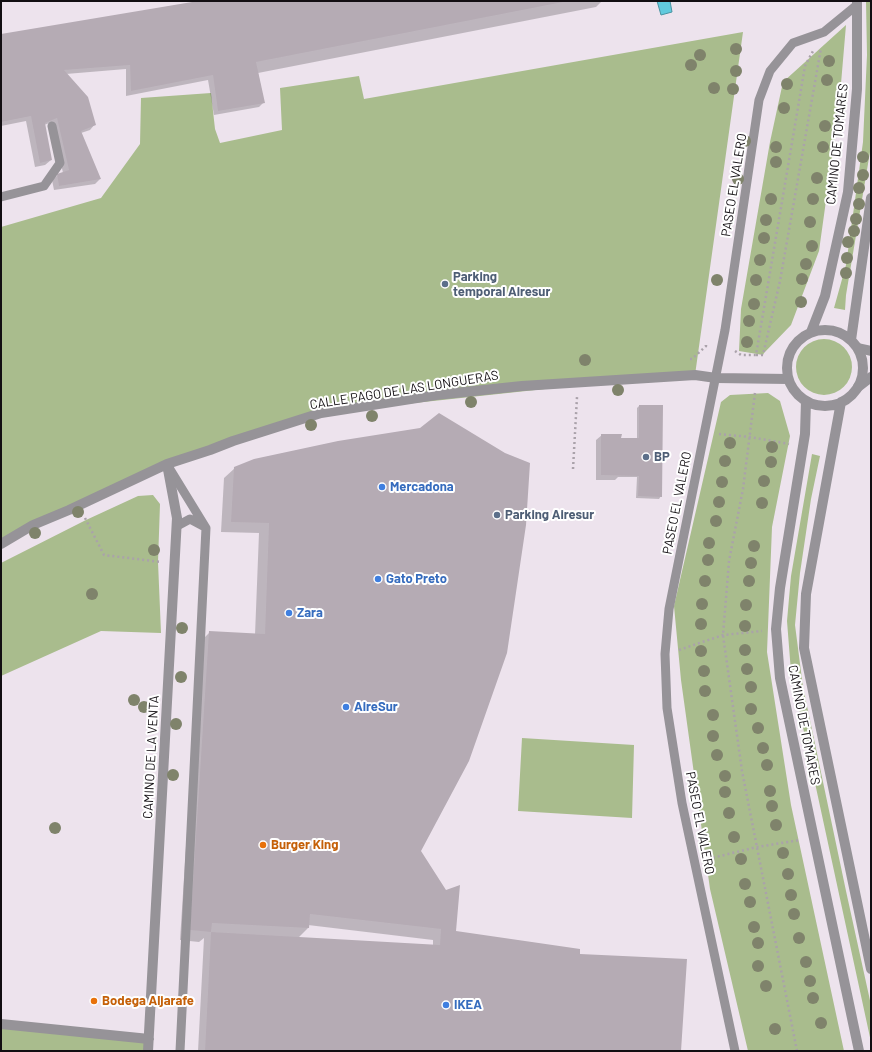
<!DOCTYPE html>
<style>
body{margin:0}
#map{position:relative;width:872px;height:1052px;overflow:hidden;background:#ede3ed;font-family:Barlow,sans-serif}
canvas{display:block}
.frame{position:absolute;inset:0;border:2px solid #120e12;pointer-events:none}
</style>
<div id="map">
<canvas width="872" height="1052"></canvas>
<div class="frame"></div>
</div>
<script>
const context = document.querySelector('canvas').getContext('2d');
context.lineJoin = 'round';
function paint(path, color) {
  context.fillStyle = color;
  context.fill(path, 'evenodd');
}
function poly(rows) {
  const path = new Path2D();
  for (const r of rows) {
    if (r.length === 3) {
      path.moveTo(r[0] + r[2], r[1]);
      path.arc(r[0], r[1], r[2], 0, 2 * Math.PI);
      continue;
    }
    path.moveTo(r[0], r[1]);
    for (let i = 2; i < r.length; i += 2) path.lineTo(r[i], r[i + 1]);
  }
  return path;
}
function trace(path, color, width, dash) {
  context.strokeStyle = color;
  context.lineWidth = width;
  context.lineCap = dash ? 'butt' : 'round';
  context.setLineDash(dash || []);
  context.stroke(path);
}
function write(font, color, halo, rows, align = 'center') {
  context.font = font + ' Barlow,sans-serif';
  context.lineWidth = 4;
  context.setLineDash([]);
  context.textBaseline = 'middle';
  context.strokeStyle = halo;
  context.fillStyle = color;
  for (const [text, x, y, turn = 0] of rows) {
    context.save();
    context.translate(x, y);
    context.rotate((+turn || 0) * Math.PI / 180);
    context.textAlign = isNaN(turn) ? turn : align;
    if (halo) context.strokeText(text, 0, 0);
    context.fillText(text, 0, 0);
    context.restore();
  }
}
const green = poly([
 [866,1,871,1,871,146,846,295,845,310,834,308,846,265,863,142,867,55],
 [846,25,839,107,819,251,791,325,764,353,763,355,739,351,741,309,770,142,783,82],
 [743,32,695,375,573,386,321,413,167,464,1,544,1,227,101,198,140,144,141,98,211,93,215,129,220,143,282,130,280,88,359,76,364,99],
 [824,367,28],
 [768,393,780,401,790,436,772,527,767,652,791,805,844,1051,748,1051,710,889,681,680,674,606,721,402,730,395],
 [812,454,820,456,811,499,800,573,795,625,803,687,846,891,871,1005,871,1042,791,672,787,621,791,576],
 [153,495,160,504,158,562,161,633,101,631,1,676,1,563,86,520,138,496],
 [522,738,634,745,632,818,518,811],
 [1,1024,149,1039,148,1051,1,1051]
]);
const water = poly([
 [657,1,670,1,672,12,661,15,657,1]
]);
const shadow = poly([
 [204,1,602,1,596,7,258,73,264,102,259,107,214,115,208,80,126,96,126,69,66,74,95,124,90,130,81,133,100,179,95,184,54,190,52,180,58,175,63,173,52,122,44,125,51,160,45,165,35,167,26,121,1,126,1,35],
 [639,406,661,496,659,499,636,498,637,477,618,477,615,480,596,480,596,440,602,435,621,439,637,439,637,408],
 [255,460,454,932,579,955,680,1051,198,1051,204,938,199,942,180,940,199,643,210,632,255,635,259,533,221,532,224,478,235,468],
 [308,925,433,940,433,946,298,938,308,928]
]);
const building = poly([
 [198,1,563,1,563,2,256,62,265,103,218,111,213,75,131,91,130,65,64,70,88,97,96,125,81,131,101,179,59,186,57,174,69,170,57,118,45,123,52,160,40,163,31,116,1,122,1,34],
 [639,405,663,405,662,497,638,496,639,476,601,475,601,434,622,434,621,438,639,438],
 [439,413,505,453,530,463,526,525,507,653,469,761,421,851,446,890,460,885,456,931,580,949,580,954,687,959,681,1051,205,1051,211,932,190,930,209,631,265,634,269,523,231,522,234,467,254,459,338,441,420,428],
 [310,914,441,929,440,945,211,932,212,923,309,928]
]);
const path = poly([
 [735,351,741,355,756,355,805,66,813,51],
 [756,355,763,355,780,281,821,48],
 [690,359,692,359,706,346,706,344],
 [755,393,743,489,729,561,723,635,742,771,797,1051],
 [719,434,750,437,789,444],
 [573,469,577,397],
 [85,518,104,555,161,562],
 [679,650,723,635,762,631],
 [708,859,757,847,800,840]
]);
const service = poly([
 [1,197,44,186,60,163,52,126],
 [168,466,206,528,180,1051],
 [177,526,190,519,205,527],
 [735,1051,682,803,667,708,665,654,669,609,725,330,759,100,770,71,793,43,824,32,857,5]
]);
const minor = poly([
 [858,348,871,351],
 [858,387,871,377],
 [1,544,33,525,69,510,167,464,210,450,233,441,321,413,436,395,522,386,695,375,716,378,788,379],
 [1,1024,149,1039],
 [148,1051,177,518,167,464]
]);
const tertiary = poly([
 [825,368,38],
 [811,332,825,296,848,192,857,89,857,1],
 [851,340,871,198],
 [806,401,805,434,780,588,776,629,780,678,859,1051],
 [841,402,806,594,804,648,871,969]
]);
const trees = [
 [736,49],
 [700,55],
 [829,61],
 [691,65],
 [736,71],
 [827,80],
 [787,84],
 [714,88],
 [733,89],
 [784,108],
 [825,126],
 [745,141],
 [776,147],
 [823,147],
 [863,157],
 [776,162],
 [863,175],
 [817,178],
 [738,179],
 [859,188],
 [771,199],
 [813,199],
 [859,204],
 [856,219],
 [766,220],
 [810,222],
 [854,231],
 [764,238],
 [848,242],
 [812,246],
 [847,258],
 [760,260],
 [806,264],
 [846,273],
 [802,279],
 [717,280],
 [756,280],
 [801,302],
 [754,304],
 [749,321],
 [747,342],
 [585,360],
 [618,390],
 [471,402],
 [372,416],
 [311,425],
 [730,443],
 [772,447],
 [725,461],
 [771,462],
 [764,481],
 [722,482],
 [719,502],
 [762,503],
 [78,512],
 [716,521],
 [35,533],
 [709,543],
 [754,546],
 [154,550],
 [708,560],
 [751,563],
 [705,581],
 [749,581],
 [92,594],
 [702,604],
 [746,605],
 [701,624],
 [745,626],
 [182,628],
 [745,650],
 [701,651],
 [747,669],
 [704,671],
 [181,677],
 [751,687],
 [705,691],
 [134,700],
 [144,707],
 [751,709],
 [713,715],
 [176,724],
 [758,728],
 [713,736],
 [763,748],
 [717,755],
 [767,765],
 [173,775],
 [725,776],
 [770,791],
 [725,792],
 [772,806],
 [729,813],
 [776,825],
 [55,828],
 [734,837],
 [783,853],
 [741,859],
 [788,874],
 [745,884],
 [791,895],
 [750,902],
 [794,914],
 [754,927],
 [799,938],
 [758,943],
 [806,962],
 [758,966],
 [810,981],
 [766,986],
 [813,998],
 [821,1023],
 [775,1029]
];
const markers = [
 [445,284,4,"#5c6f8a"],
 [646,457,4,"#5c6f8a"],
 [382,487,4,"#3f7fe0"],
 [497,515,4,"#5c6f8a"],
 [378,579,4,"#3f7fe0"],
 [289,613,4,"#3f7fe0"],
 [346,707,4,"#3f7fe0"],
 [263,845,4,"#e8710a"],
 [94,1001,4,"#e8710a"],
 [446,1005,4,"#3f7fe0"]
];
const streetNames = [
 ["CAMINO DE TOMARES",837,144,-84],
 ["PASEO EL VALERO",734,185,-81],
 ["CALLE PAGO DE LAS LONGUERAS",404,390,-9],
 ["PASEO EL VALERO",677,503,-79],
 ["CAMINO DE TOMARES",804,725,79],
 ["CAMINO DE LA VENTA",151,757,-87],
 ["PASEO EL VALERO",700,823,79]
];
const serviceNames = [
 ["Parking",453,277],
 ["temporal Airesur",453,292],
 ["BP",654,457],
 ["Parking Airesur",505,515]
];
const shopNames = [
 ["Mercadona",390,487],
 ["Gato Preto",386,579],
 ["Zara",297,613],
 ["AireSur",354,707],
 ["IKEA",454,1005]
];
const foodNames = [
 ["Burger King",271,845],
 ["Bodega Aljarafe",102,1001]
];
paint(green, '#a9bc8d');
paint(water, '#61cadd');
trace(water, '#4992a0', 1);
paint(shadow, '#0003');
paint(building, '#b5abb4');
trace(path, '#aaa2aa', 2.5, [2, 3]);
trace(service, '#969398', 9);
trace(minor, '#969398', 10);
trace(tertiary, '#969398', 10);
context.fillStyle = '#7f836b';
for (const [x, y] of trees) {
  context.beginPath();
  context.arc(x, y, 6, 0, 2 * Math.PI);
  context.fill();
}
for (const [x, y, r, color] of markers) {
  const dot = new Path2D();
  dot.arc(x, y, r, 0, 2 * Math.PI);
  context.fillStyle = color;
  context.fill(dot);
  trace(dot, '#fff', 1.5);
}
write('13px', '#120e12', '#fff', streetNames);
write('bold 13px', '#4e5e75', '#fff', serviceNames, 'left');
write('bold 13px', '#366cbe', '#fff', shopNames, 'left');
write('bold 13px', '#c56008', '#fff', foodNames, 'left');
</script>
